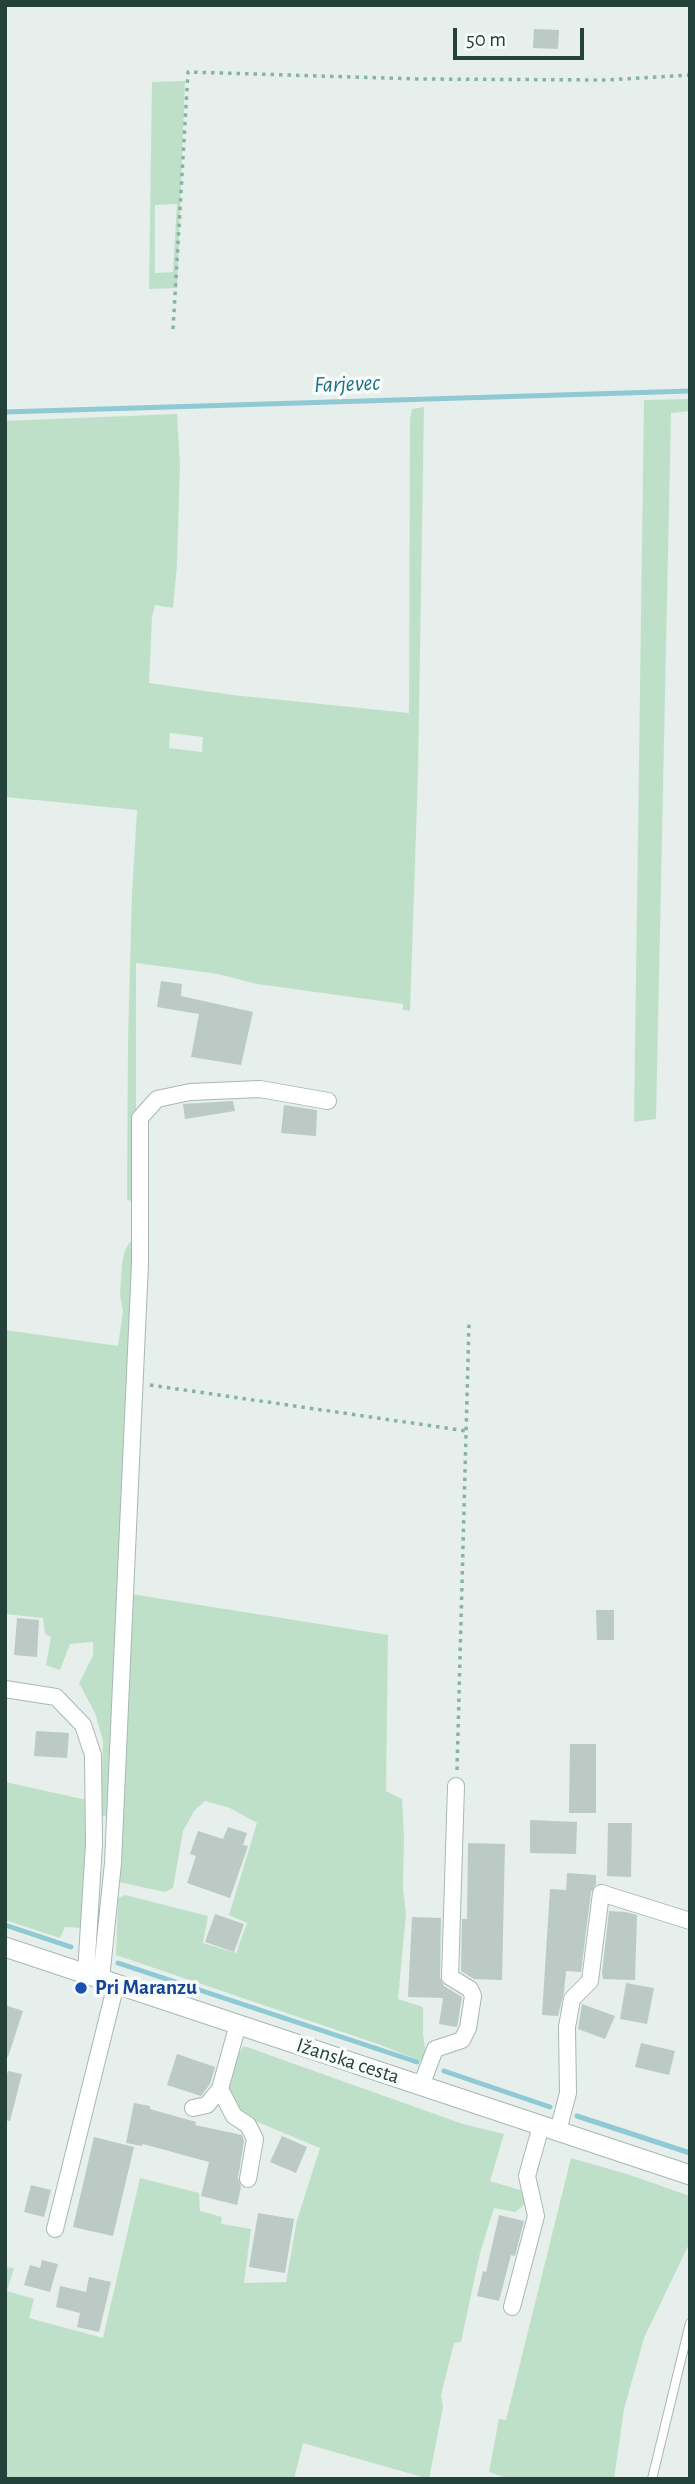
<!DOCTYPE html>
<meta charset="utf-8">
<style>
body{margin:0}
#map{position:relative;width:695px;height:2484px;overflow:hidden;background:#e6efeb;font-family:"Alegreya Sans",sans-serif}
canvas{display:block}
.frame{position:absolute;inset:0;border:7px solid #24423a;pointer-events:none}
.scale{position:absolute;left:453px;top:28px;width:131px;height:32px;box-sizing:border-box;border:4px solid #24423a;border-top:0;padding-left:9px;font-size:21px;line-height:24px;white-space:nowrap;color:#24423a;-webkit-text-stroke:5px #f7fbf9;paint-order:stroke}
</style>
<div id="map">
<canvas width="695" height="2484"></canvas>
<div class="frame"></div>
<div class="scale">50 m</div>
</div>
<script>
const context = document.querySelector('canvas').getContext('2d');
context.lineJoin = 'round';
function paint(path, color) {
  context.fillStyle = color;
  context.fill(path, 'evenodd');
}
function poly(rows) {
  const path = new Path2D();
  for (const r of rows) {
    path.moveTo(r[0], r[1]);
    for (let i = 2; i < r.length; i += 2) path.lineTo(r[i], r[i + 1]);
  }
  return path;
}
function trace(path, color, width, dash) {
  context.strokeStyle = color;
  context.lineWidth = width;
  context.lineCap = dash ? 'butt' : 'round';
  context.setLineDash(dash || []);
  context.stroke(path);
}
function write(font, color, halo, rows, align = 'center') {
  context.font = font + ' "Alegreya Sans",sans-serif';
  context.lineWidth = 7;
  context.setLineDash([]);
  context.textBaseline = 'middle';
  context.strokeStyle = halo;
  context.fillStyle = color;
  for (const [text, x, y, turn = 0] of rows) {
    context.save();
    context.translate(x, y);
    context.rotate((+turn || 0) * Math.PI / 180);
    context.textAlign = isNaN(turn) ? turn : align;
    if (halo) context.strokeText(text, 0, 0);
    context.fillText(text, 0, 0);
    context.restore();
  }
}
const green = poly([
 [185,81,177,288,149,289,152,82],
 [177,204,173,272,155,273,155,205],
 [690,399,690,411,671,413,656,1119,634,1122,644,400],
 [424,407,418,774,410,1011,403,1010,403,1004,257,984,218,974,136,963,136,1114,133,1203,127,1199,128,1040,132,893,137,810,5,797,5,421,177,414,180,465,177,565,173,608,155,605,152,617,149,683,233,695,409,713,410,419,412,409],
 [170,733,203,737,202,752,169,748],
 [132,1239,130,1387,110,1815,101,1816,103,1741,95,1713,79,1683,93,1656,93,1642,70,1644,60,1670,46,1665,51,1637,45,1634,43,1618,5,1614,5,1330,118,1346,123,1311,120,1295,122,1264,125,1250],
 [131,1594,388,1635,386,1791,402,1799,404,1837,403,1888,406,1914,398,1999,423,2007,423,2034,426,2055,421,2061,378,2044,116,1955,118,1898,125,1895,208,1916,203,1943,236,1953,247,1923,229,1915,257,1823,230,1808,205,1801,194,1811,183,1831,173,1888,165,1892,119,1882,129,1687],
 [5,1782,87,1800,86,1857,82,1928,65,1927,60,1938,5,1920],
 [244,2046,463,2124,504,2134,490,2181,520,2190,527,2198,523,2206,515,2212,494,2208,480,2253,461,2342,454,2343,441,2395,443,2407,429,2479,303,2443,294,2479,61,2479,51,2477,50,2479,5,2479,5,2267,14,2268,7,2291,34,2299,29,2318,103,2338,140,2178,199,2193,200,2211,222,2217,221,2224,251,2229,244,2283,286,2282,297,2220,320,2148,243,2116,229,2098,228,2085,236,2057],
 [571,2158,627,2174,690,2196,690,2242,644,2338,624,2409,614,2479,509,2479,489,2472,499,2419,506,2420]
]);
const stream = poly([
 [5,412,690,391],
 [5,1925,71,1947],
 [118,1963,417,2062],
 [444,2071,550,2107],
 [577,2116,690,2153]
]);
const building = poly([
 [534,29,559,30,558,49,533,48],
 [161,981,182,984,181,996,253,1012,241,1065,191,1057,199,1014,157,1007],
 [233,1101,235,1111,185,1119,183,1104],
 [284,1105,317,1110,316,1136,281,1133],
 [596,1610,614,1610,614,1640,597,1640],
 [17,1618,39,1620,37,1657,14,1655],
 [36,1731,69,1733,67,1758,34,1756],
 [570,1744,596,1744,596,1813,569,1813],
 [530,1820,577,1822,576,1854,530,1853],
 [608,1823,632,1823,631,1877,607,1876],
 [228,1827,247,1833,243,1845,248,1846,230,1898,187,1883,196,1856,190,1854,198,1831,223,1839],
 [468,1843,505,1844,502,1980,474,1979,461,1971,462,1919,467,1919],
 [567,1873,596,1875,596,1884,591,1892,581,1972,566,1971,564,1992,558,2016,542,2015,550,1889,566,1890],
 [609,1911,625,1912,637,1915,635,1980,603,1979,602,1973],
 [215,1914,244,1924,234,1952,205,1942],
 [412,1917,441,1918,440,1977,444,1986,462,1997,457,2027,439,2024,443,1998,408,1997],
 [626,1983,654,1988,647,2024,620,2019],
 [582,2004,615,2016,605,2039,578,2029],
 [5,2005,23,2011,8,2057,5,2056],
 [641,2043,675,2051,669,2075,635,2067],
 [177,2054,215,2067,210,2084,201,2096,167,2085],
 [8,2071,22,2074,10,2121,5,2120,5,2080],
 [134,2103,150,2106,150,2109,196,2122,195,2125,242,2135,244,2141,238,2178,241,2187,237,2205,201,2196,209,2162,143,2144,142,2146,126,2143],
 [282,2136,307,2147,296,2173,270,2162],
 [94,2137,134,2147,113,2236,73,2227],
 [31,2185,51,2190,44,2217,24,2212],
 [258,2213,294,2219,285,2273,249,2267],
 [499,2215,524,2221,515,2256,511,2255,499,2301,477,2296,483,2271,486,2272],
 [42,2260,58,2264,50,2292,24,2285,30,2265,40,2268],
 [89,2277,111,2282,99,2332,77,2327,80,2313,56,2307,60,2286,86,2292]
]);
const path = poly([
 [173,329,188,72,419,79,606,80,690,75],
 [150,1385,467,1431],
 [457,1770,469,1323]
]);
const service = poly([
 [652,2479,690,2323]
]);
const minor = poly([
 [5,1689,56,1697,83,1725,93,1755,94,1844,86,1973],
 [101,1979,113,1863,126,1572,140,1263,140,1118,157,1099,190,1092,260,1089,328,1101],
 [238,2024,220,2089,234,2116,248,2125,255,2139,248,2179],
 [421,2086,435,2049,462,2040,468,2028,473,1996,470,1989,450,1977,456,1786],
 [193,2108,207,2105,220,2089],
 [558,2131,568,2093,567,2027,572,1999,590,1981,601,1893,690,1921],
 [55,2229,116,1984],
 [512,2307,536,2216,527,2176,541,2126]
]);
const tertiary = poly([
 [5,1947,690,2175]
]);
const markers = [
 [81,1988,7,"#1a4fb4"]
];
const transitNames = [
 ["Pri Maranzu",95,1988]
];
const streetNames = [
 ["Ižanska cesta",348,2061,18]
];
const waterNames = [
 ["Farjevec",347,384,-2]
];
paint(green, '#bfe0c8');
trace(stream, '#8ec9d4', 5);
paint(building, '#bbcac4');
trace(service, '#a8b8b2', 10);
trace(minor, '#a8b8b2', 18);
trace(tertiary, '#a8b8b2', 21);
trace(path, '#86b3a5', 3.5, [3.5, 5]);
trace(service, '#fff', 8);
trace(minor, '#fff', 16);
trace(tertiary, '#fff', 19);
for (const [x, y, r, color] of markers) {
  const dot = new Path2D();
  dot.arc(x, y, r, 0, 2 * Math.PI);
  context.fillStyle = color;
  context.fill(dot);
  trace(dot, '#f7fbf9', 2.5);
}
write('bold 21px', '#164399', '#f7fbf9', transitNames, 'left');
write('21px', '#24423a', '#f7fbf9', streetNames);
write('italic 23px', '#1c6f80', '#f7fbf9', waterNames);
</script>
